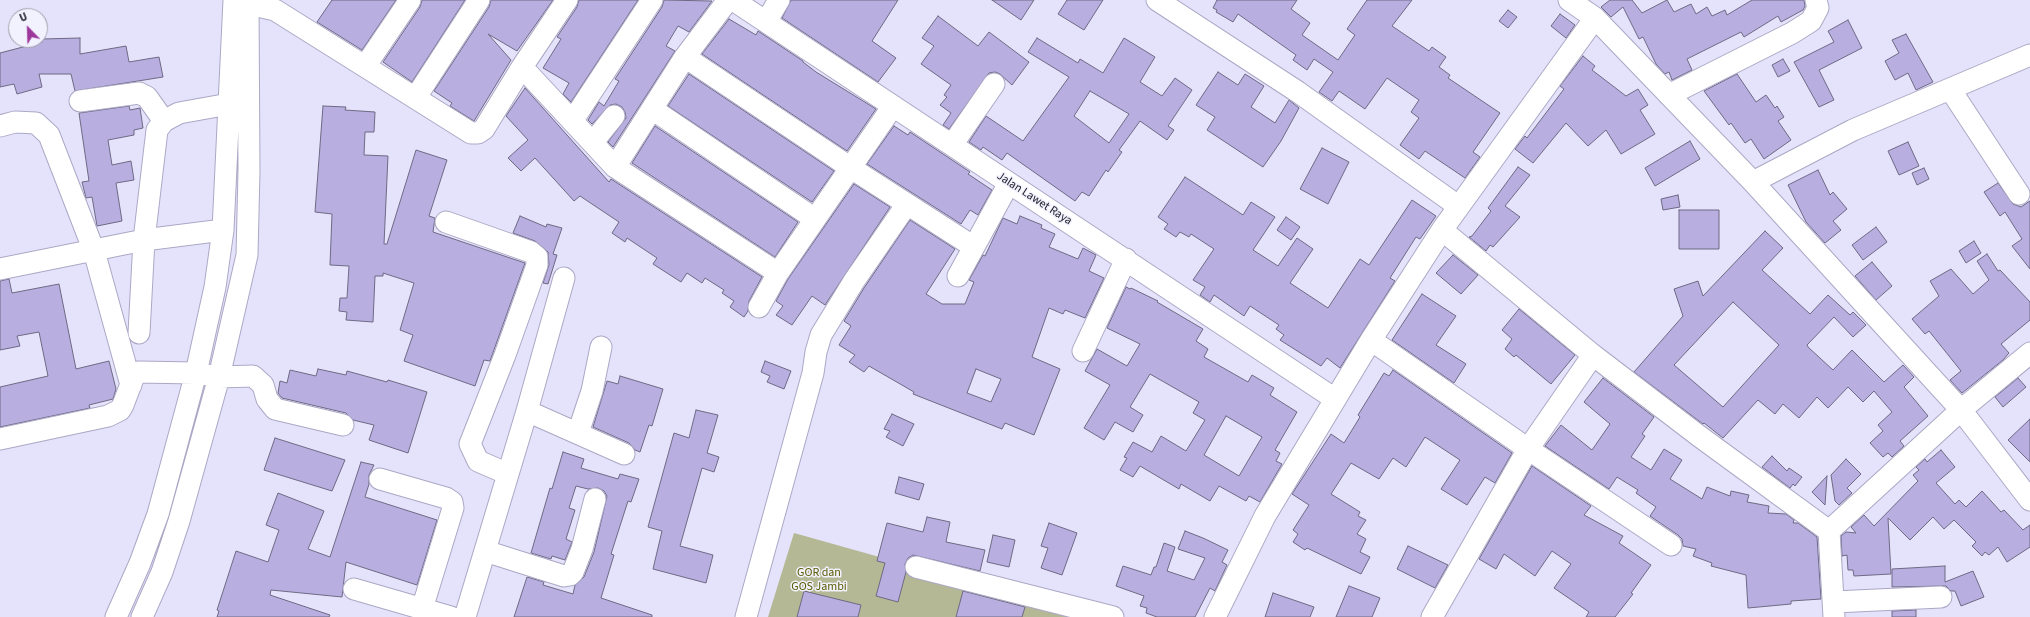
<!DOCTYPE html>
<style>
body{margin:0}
#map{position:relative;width:2030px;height:617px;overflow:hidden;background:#e5e2fb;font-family:"Source Sans 3",sans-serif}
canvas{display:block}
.north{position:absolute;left:8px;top:8px;width:40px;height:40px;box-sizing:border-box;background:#f2f1fe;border:1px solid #a09fab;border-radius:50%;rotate:337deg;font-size:11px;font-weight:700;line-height:16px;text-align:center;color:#24232e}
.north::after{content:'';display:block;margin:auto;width:14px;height:18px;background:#9c369b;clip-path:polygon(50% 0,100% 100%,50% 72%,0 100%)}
</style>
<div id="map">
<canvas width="2030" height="617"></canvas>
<div class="north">U</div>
</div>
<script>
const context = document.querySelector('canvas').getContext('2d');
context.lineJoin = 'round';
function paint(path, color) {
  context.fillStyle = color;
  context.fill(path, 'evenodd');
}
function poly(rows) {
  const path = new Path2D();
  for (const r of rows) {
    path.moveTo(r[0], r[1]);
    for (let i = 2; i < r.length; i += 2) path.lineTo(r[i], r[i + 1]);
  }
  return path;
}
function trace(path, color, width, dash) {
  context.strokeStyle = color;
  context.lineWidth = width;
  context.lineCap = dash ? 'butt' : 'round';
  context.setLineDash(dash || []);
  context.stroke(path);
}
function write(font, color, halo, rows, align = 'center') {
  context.font = font + ' "Source Sans 3",sans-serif';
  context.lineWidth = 3;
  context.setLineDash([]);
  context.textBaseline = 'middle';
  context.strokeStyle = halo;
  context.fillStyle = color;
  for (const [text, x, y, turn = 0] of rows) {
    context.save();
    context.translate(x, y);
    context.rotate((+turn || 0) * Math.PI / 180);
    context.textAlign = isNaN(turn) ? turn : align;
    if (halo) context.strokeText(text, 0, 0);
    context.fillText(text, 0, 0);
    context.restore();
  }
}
const green = poly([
 [794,533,1093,617,768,617]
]);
const building = poly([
 [332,0,396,0,362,50,317,22,332,0],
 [422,0,465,0,412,82,383,62,420,7,422,0],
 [491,0,553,0,517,51,488,34,511,60,474,121,450,106,452,103,434,91,489,7,491,0],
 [579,0,638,0,571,102,563,94,569,83,543,68,561,39,557,37,577,7,579,0],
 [664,0,712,1,689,32,678,26,666,46,675,51,613,147,608,142,626,118,625,112,622,107,616,104,610,105,592,124,588,120,599,102,604,106,619,81,615,79,662,7,664,0],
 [791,0,898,0,872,41,896,58,878,82,782,18,791,0],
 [992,0,1034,0,1021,20,992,0],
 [1067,0,1103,0,1084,30,1058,14,1067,0],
 [1217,0,1297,0,1291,9,1310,23,1302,35,1338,60,1355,35,1347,29,1367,0,1412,0,1392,26,1429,51,1432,47,1446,57,1439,67,1450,75,1448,78,1500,113,1473,152,1480,157,1465,178,1425,151,1419,159,1400,145,1419,118,1411,112,1419,100,1387,78,1365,109,1339,91,1332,101,1319,92,1333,72,1314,59,1307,70,1293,60,1296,55,1238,14,1233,22,1216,12,1217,10,1213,8,1217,0],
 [1610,0,1632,0,1642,13,1667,0,1674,12,1691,4,1696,14,1707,7,1712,16,1725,10,1727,15,1752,0,1804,0,1805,6,1803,10,1781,22,1778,16,1744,37,1741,32,1687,59,1692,70,1672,80,1669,72,1665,74,1656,64,1643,37,1639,39,1623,7,1611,17,1601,7,1610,0],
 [1508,10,1517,17,1508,28,1499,21,1508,10],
 [1560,14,1575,25,1566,38,1551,26,1560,14],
 [938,16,978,46,989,32,1029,62,1012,85,1000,74,995,72,989,73,949,129,943,125,951,113,940,105,947,97,944,95,951,85,921,64,934,46,922,38,938,16],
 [729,19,756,35,758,31,803,61,803,62,816,72,876,109,847,151,702,54,729,19],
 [1848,20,1862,48,1819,70,1834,100,1819,107,1794,62,1834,42,1828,31,1848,20],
 [1906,34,1933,82,1916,90,1908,73,1895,80,1885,61,1899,53,1892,40,1906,34],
 [80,38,80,54,126,46,129,62,159,57,163,77,75,91,71,74,39,74,42,87,17,94,14,84,0,87,0,53,42,42,42,39,80,38],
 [1037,38,1078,63,1080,59,1103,73,1124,38,1155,57,1140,82,1162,96,1175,78,1192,90,1168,126,1174,130,1167,140,1140,121,1119,150,1122,152,1108,172,1106,170,1089,196,1082,192,1075,201,1007,153,1002,160,983,147,981,150,969,142,986,116,1023,141,1069,77,1028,52,1037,38],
 [1090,91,1129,114,1109,143,1074,116,1090,91],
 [1583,56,1595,66,1592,70,1626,96,1638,89,1648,105,1640,110,1655,134,1621,154,1606,130,1588,146,1566,123,1533,163,1515,149,1525,136,1527,138,1564,89,1560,86,1583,56],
 [1783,59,1790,71,1778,77,1772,65,1783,59],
 [1218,72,1238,85,1245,74,1264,86,1251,107,1275,123,1289,100,1299,108,1281,141,1263,167,1207,130,1215,117,1196,105,1218,72],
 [689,74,834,171,812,202,668,106,689,74],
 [1737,74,1756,102,1766,95,1775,108,1777,106,1784,117,1778,121,1791,140,1764,159,1751,139,1745,143,1731,123,1729,125,1704,91,1737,74],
 [525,88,609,182,611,179,762,277,749,301,748,311,744,317,730,307,734,301,722,293,724,290,705,278,702,283,687,273,681,282,653,264,657,258,627,238,625,242,612,233,619,222,580,196,574,201,535,158,521,171,508,158,528,140,506,116,525,88],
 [129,106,130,110,140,108,143,128,134,130,134,135,108,140,112,165,131,161,134,180,116,183,122,221,97,226,92,197,86,198,82,182,89,181,79,113,129,106],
 [323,106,346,107,345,110,375,112,374,132,365,132,364,155,388,156,384,244,387,244,416,150,447,160,429,216,435,218,433,232,525,263,490,361,484,360,475,386,404,361,413,335,400,330,414,283,383,273,383,276,375,276,373,322,346,320,347,312,339,311,340,298,347,298,349,266,330,265,332,214,315,212,323,106],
 [655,126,798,222,775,257,632,163,655,126],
 [894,126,908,135,910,132,970,172,968,174,992,190,978,215,970,210,961,224,867,164,894,126],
 [1690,141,1700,159,1655,186,1645,168,1690,141],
 [1908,142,1919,166,1899,175,1888,151,1908,142],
 [1322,148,1349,162,1328,204,1300,189,1322,148],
 [1518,167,1530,175,1505,206,1520,217,1493,247,1490,245,1486,251,1469,237,1472,236,1491,211,1488,208,1518,167],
 [1924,168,1929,179,1917,185,1912,173,1924,168],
 [1818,170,1830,195,1833,192,1847,209,1833,221,1841,230,1825,243,1806,222,1788,185,1818,170],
 [1185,177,1243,215,1251,202,1275,217,1253,250,1278,266,1297,238,1313,249,1290,283,1328,308,1360,259,1369,265,1412,200,1436,216,1420,239,1416,237,1390,278,1395,281,1340,368,1327,358,1321,366,1280,340,1284,335,1276,329,1279,325,1250,306,1244,316,1214,295,1210,302,1200,295,1205,287,1193,280,1214,249,1191,234,1189,237,1180,232,1176,237,1164,229,1168,224,1158,217,1185,177],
 [1998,183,2013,204,2021,207,2030,201,2030,269,2012,246,2022,239,2005,212,2000,216,1984,192,1998,183],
 [854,184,890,207,825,305,812,296,792,325,776,315,783,306,776,301,788,279,854,184],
 [1678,195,1680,207,1663,210,1661,199,1678,195],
 [1679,210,1719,210,1719,249,1679,249,1679,210],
 [520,216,546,227,547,224,562,228,553,254,557,255,548,284,543,283,549,265,548,252,535,241,513,233,520,216],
 [1020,216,1042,225,1041,228,1055,234,1049,247,1078,259,1083,248,1096,255,1089,271,1104,278,1085,318,1065,310,1063,314,1049,308,1032,357,1060,369,1034,435,1005,423,1002,429,913,394,914,392,869,366,864,372,849,362,855,355,839,345,851,326,844,321,864,288,910,220,955,249,926,294,942,304,965,304,974,282,969,280,983,255,985,256,1003,218,1017,224,1020,216],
 [976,369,1001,379,991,402,967,393,976,369],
 [1286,217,1300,227,1291,240,1277,230,1286,217],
 [1876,227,1887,242,1863,260,1852,245,1876,227],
 [1765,231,1783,248,1762,270,1810,314,1828,295,1850,315,1853,312,1866,325,1853,337,1834,317,1807,345,1808,347,1833,370,1852,350,1884,382,1903,365,1914,377,1904,387,1928,416,1900,441,1904,446,1892,457,1888,453,1883,457,1870,443,1883,431,1878,425,1892,412,1874,391,1863,402,1848,387,1828,408,1817,397,1799,418,1783,404,1775,414,1758,400,1723,438,1704,423,1703,424,1634,372,1683,316,1674,289,1698,281,1703,296,1765,231],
 [1733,302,1779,345,1723,407,1674,365,1733,302],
 [1974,241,1981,253,1966,263,1959,251,1974,241],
 [1987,254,1998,271,2000,270,2030,302,2030,320,2001,344,2009,353,2003,360,1962,393,1950,380,1961,371,1929,331,1925,334,1912,319,1939,296,1930,281,1951,269,1973,294,1989,280,1977,261,1987,254],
 [1453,255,1478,275,1461,294,1436,273,1453,255],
 [1872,262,1892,286,1876,300,1855,276,1872,262],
 [9,279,12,293,59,284,76,369,109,361,116,389,113,399,89,405,90,408,0,427,0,387,48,376,39,332,17,336,20,346,0,350,0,281,9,279],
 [1126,287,1130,289,1131,288,1158,301,1157,302,1203,329,1196,341,1208,349,1204,357,1248,382,1252,375,1274,388,1270,395,1297,412,1275,450,1280,453,1276,461,1282,464,1260,502,1249,496,1246,501,1219,486,1210,501,1181,484,1179,489,1140,466,1133,477,1120,470,1127,458,1124,457,1133,442,1152,452,1161,436,1186,451,1205,420,1193,413,1199,402,1150,374,1130,407,1143,415,1133,432,1115,422,1104,440,1084,428,1110,385,1085,371,1097,349,1127,366,1140,344,1107,328,1126,287],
 [1226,416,1262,437,1239,476,1204,455,1226,416],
 [1422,294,1456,316,1436,345,1466,364,1454,383,1392,340,1422,294],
 [1519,309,1575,355,1551,384,1516,355,1514,357,1505,349,1512,339,1502,330,1519,309],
 [765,361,791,371,784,389,767,382,770,376,761,372,765,361],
 [318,369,346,375,347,371,387,382,388,380,427,392,408,453,369,440,374,425,353,420,346,413,282,398,278,393,280,381,287,383,290,370,316,376,318,369],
 [1393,370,1512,453,1495,483,1485,477,1467,505,1441,489,1460,460,1425,437,1406,467,1393,458,1379,479,1351,463,1331,494,1360,512,1358,516,1366,520,1357,534,1366,539,1360,552,1370,557,1361,574,1307,548,1305,550,1293,542,1298,534,1293,530,1309,505,1292,494,1331,434,1344,443,1360,417,1358,415,1384,373,1389,376,1393,370],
 [620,376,663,389,652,426,649,425,640,452,635,450,629,443,593,427,607,381,618,384,620,376],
 [1603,378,1654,417,1642,434,1645,436,1631,457,1651,470,1664,449,1682,460,1670,479,1702,499,1707,487,1730,496,1731,491,1749,495,1747,502,1769,506,1768,513,1786,514,1794,520,1793,523,1798,523,1817,537,1821,599,1791,601,1791,604,1748,608,1746,575,1711,566,1712,563,1693,556,1696,549,1683,546,1682,539,1678,535,1650,516,1656,507,1636,493,1638,490,1617,477,1609,489,1545,446,1561,425,1592,450,1610,424,1584,402,1603,378],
 [2018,378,2026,387,2003,407,1995,397,2018,378],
 [696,410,718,415,707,453,719,457,714,472,702,468,680,546,713,555,706,583,653,569,662,531,648,527,674,433,689,438,696,410],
 [892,414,914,424,903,446,886,437,890,431,884,429,892,414],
 [2030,419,2030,462,2008,440,2030,419],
 [275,438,345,460,332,491,264,470,275,438],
 [1941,450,1955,467,1936,483,1955,504,1959,500,1966,507,1982,491,2001,512,2004,510,2023,530,2030,525,2030,547,2007,562,1998,547,1989,555,1985,552,1982,556,1972,546,1976,542,1954,520,1944,529,1933,517,1910,540,1888,518,1891,574,1854,576,1853,570,1848,570,1847,555,1842,556,1841,536,1846,532,1856,533,1851,527,1864,515,1874,526,1918,481,1913,475,1919,470,1916,467,1925,459,1927,462,1941,450],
 [563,452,584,459,581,468,618,479,620,474,639,479,631,502,628,501,611,554,614,555,601,598,652,615,652,617,514,617,527,577,544,582,543,585,573,594,575,585,584,577,594,552,607,496,604,491,598,488,588,489,576,486,569,508,575,510,566,539,572,542,565,560,552,556,551,559,531,553,550,488,552,489,563,452],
 [1772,456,1787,471,1789,468,1802,477,1795,486,1793,484,1790,488,1762,467,1772,456],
 [1846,459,1861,474,1847,488,1852,493,1839,505,1835,501,1831,475,1846,459],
 [361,462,374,465,369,475,369,484,365,497,437,520,417,585,346,562,342,597,271,590,270,595,330,615,329,617,217,617,219,611,217,610,236,551,268,562,279,530,266,525,278,493,324,511,308,549,330,557,361,462],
 [1532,466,1591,506,1584,515,1623,536,1619,543,1651,565,1631,593,1633,594,1615,617,1586,617,1589,612,1554,588,1571,564,1552,551,1535,576,1504,554,1496,569,1479,559,1532,466],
 [1827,476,1825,505,1812,492,1827,476],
 [899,477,924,484,919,500,895,493,899,477],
 [927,517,950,522,946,542,985,550,980,571,913,555,908,558,905,564,906,572,898,602,876,596,885,563,877,561,887,523,923,532,927,517],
 [1049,523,1077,533,1062,575,1041,568,1048,548,1041,546,1049,523],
 [1185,531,1203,538,1228,550,1222,562,1227,565,1215,591,1210,588,1195,617,1157,617,1146,613,1147,608,1140,606,1144,596,1116,586,1123,566,1151,575,1154,567,1156,567,1164,543,1175,547,1167,571,1194,580,1205,558,1178,549,1185,531],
 [993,535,1015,540,1009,567,987,562,993,535],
 [1408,546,1448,565,1435,588,1397,569,1408,546],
 [1945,566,1945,582,1973,571,1984,597,1961,606,1955,591,1951,591,1946,586,1892,587,1892,569,1945,566],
 [1349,586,1380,598,1372,617,1336,617,1349,586],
 [804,591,861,605,858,617,797,617,804,591],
 [963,591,1025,607,1022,617,956,617,963,591],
 [1273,593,1314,607,1310,617,1265,617,1273,593],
 [1916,610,1916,617,1892,617,1892,611,1916,610]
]);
const minor = poly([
 [733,0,1335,399],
 [1157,0,1298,92,1458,206],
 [1569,0,1595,18,1753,182,1961,410,2030,500],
 [235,4,249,4,275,10,471,133,478,133,484,129,522,67,567,0],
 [766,22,779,0],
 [685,57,851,168,974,247],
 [366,65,410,0],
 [522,67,615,167,778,273],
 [1950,89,2019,194],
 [1669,95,1792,33,1811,21,1818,8,1816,0],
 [416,97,479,0],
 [80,101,139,93,147,97,164,121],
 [652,109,815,219],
 [573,120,652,0],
 [0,126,15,122,36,123,49,135,94,251,131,385],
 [593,142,614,116],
 [952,145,994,84],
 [615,167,685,57,728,0],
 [1753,182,1853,130,2030,55],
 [446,222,531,252,537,257,537,265,505,355,470,444,478,461,508,474],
 [1442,230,1593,355,1699,436,1829,531,1834,617],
 [0,269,144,240,223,230],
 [958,276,1009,183],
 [759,307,778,273,893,106],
 [139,333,144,240,157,130,164,121,179,113,229,104],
 [1371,340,1528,449,1671,545],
 [1083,351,1126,259],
 [527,411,624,454],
 [578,433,592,391,601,347],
 [0,439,108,416,120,410,123,405,134,376,138,372,196,373,219,377,253,376,263,385,267,399,275,409,343,425],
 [380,479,446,498,452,502,453,508,422,609],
 [1829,531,1961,410,2030,353],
 [485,551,564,576,570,575,573,572,582,549,595,499],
 [916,567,1113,617],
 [354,589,451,617],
 [1834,602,1941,597],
 [116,617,140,563,158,514,196,373,215,287,223,230,234,0],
 [142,617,162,572,179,521,219,377,247,255,249,171,248,0],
 [465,617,527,411,564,278],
 [746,617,813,373,816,352,821,335,854,281,907,204],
 [1215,617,1265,516,1371,340,1442,230,1595,18],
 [1432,617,1528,449,1593,355]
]);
const streetNames = [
 ["Jalan Lawet Raya",1034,199,33]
];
const parkNames = [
 ["GOR dan",819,573],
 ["GOS Jambi",819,587]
];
paint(green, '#b4b894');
paint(building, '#b8afe0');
trace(building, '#6e6984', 1);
trace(minor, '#aba8c5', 23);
trace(minor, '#fff', 21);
write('12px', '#24232e', '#f2f1fe', streetNames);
write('12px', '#595c02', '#f2f1fe', parkNames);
</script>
